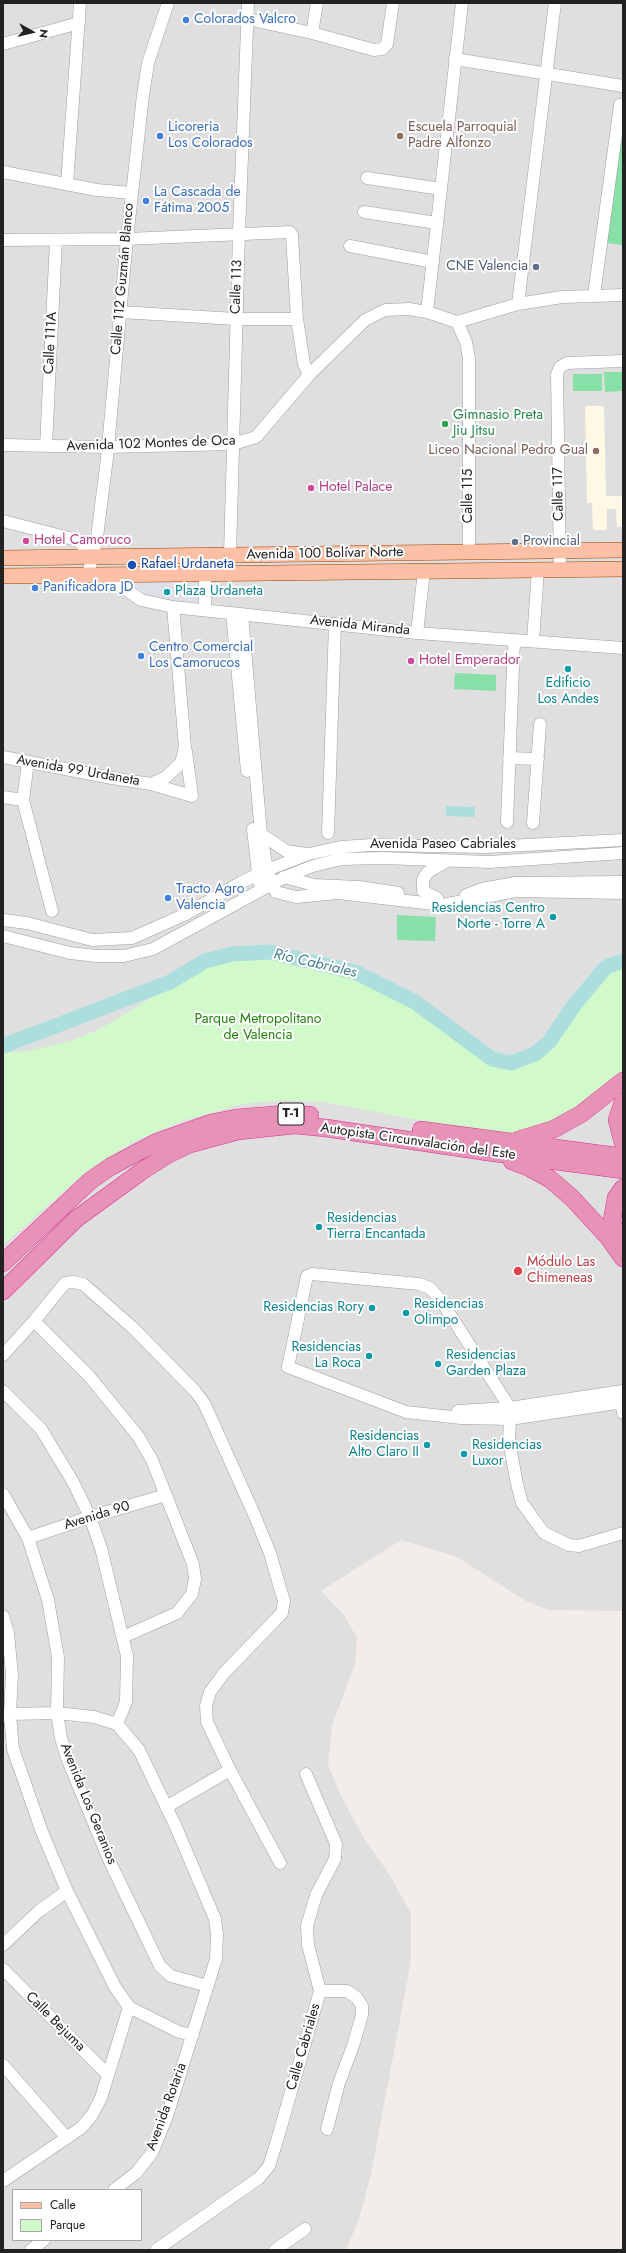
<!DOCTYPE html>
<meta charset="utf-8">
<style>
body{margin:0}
#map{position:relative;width:626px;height:2253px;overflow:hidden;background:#f2ede9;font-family:Jost,sans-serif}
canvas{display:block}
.frame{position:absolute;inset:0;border:4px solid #222;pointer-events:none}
.legend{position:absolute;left:12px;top:2189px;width:130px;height:52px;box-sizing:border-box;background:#fff;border:1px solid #a7a7a7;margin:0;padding:5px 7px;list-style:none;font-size:12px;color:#222}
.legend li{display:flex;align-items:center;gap:8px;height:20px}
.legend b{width:20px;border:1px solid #a7a7a7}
.north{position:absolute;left:12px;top:12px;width:40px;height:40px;-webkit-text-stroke:3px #fff;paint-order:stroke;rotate:98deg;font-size:11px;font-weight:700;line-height:16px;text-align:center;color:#222}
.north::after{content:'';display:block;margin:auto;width:14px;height:18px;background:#222;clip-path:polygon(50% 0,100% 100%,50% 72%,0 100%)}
</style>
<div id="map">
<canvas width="626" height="2253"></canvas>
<div class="frame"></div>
<ul class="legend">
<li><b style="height:5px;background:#fbc0a5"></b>Calle</li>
<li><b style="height:11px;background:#d1f9c9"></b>Parque</li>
</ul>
<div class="north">N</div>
</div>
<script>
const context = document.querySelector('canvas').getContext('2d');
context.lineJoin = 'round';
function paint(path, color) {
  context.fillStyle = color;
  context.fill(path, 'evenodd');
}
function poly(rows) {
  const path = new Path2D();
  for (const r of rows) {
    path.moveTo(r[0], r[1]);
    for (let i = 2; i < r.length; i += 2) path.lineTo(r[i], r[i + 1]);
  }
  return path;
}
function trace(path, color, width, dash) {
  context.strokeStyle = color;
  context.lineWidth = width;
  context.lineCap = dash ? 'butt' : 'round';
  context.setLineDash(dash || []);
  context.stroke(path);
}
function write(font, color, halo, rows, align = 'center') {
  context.font = font + ' Jost,sans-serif';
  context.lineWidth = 4;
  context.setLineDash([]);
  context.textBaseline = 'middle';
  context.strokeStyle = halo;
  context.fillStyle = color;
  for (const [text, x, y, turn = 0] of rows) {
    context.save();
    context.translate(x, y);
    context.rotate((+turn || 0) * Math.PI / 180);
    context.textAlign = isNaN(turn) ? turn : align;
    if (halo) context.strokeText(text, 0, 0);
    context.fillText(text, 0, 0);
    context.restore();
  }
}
const residential = poly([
 [3,3,623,3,623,1611,548,1610,524,1600,457,1557,401,1540,321,1591,344,1615,357,1638,355,1664,332,1726,328,1765,342,1798,364,1838,389,1874,411,1913,411,1961,371,2174,359,2219,346,2250,3,2250],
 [13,2190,141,2190,141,2240,13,2240]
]);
const education = poly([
 [585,406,604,406,606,496,623,496,623,527,617,527,616,509,607,509,607,530,593,530,592,503,587,503]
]);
const park = poly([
 [257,953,285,955,322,962,366,977,402,992,483,1055,501,1062,529,1060,554,1043,610,963,623,960,623,1071,572,1113,549,1125,513,1135,482,1132,324,1102,282,1100,242,1104,182,1121,133,1142,88,1170,3,1245,3,1053,29,1051,73,1040,100,1029,207,964,232,956]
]);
const pitch = poly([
 [623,125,623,245,606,243],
 [604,372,623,372,623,391,605,392],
 [573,374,602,374,602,391,573,391],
 [455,673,496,675,496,691,454,689],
 [397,915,436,917,435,941,397,940]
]);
const parking = poly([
 [110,596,121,596,134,604,160,612,161,633,120,634,121,678,162,678,164,745,148,746,146,729,115,731],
 [559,1256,608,1325,623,1352,623,1363,528,1372,485,1310]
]);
const plaza = poly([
 [117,580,202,581,201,604,142,598]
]);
const water = poly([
 [446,806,475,807,475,817,446,816]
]);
const river = poly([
 [3,1046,170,982,205,961,232,954,270,952,355,972,415,1002,492,1059,511,1063,535,1054,549,1042,575,1004,606,967,623,961]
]);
const minor = poly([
 [247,19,312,33,374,50,382,49,387,44,393,3],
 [312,33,317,3],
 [3,44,79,23],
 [455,59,623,86],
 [3,172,97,190,131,193],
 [367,178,441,189],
 [67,184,80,3],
 [364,212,437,223],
 [3,240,127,239,290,232,292,235,297,319,304,364,309,375],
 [350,246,433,262],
 [594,295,620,105,623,105],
 [518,304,555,3],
 [121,312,236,319,297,319],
 [427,312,462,3],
 [457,322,466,342,469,359,469,552],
 [3,445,108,447,233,444,256,437,309,375,365,320,385,310,409,309,427,312,457,322,518,304,562,297,623,295],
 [46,446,56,240],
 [3,521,77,540,93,557],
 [230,555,239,233,248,3],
 [560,569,557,374,560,367,567,363,623,361],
 [205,573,205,610],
 [88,575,97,537,107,458,127,239,143,95,148,63,168,3],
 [105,575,141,600,173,607,417,633,623,648],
 [232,613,247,771],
 [242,614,261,834,267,870,276,892,296,897,338,893,442,905,516,891,623,893],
 [417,633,424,571],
 [533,641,538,569],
 [3,757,112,778,151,784,166,777,181,763,185,747,173,607],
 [509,758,538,759],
 [28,762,23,800,52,911],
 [151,784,192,796,186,751],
 [3,797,23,800],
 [507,822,514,641],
 [533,823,540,724],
 [253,829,259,882],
 [328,833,335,624],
 [261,834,286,851,306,854],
 [284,877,314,885,359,887,398,893],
 [466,895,482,889,515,883,623,882],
 [437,898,423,891,423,879,428,872,447,861],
 [3,920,27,923,92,940,132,938,186,914,242,882,267,870,309,854,341,847,372,845,487,847,623,840],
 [3,936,70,953,97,956,124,956,153,949,285,877,313,866,341,859,383,858,489,862,623,853],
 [34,1321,65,1283,73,1282,83,1284,133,1328,195,1391,204,1403,254,1514,270,1553,280,1588,284,1601,282,1613,224,1673,210,1692,206,1706,207,1722,230,1770,280,1863],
 [3,1355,34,1321,89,1376,138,1436,152,1460,193,1564,195,1579,192,1594,177,1613,123,1637],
 [3,1391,41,1429,73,1482,90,1517,101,1548,127,1656,126,1702,117,1724],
 [620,1394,623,1413],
 [623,1402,510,1419,461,1418,406,1412,288,1367,307,1276,312,1274,419,1284,430,1288,440,1299,510,1408,510,1419,509,1441,517,1484,522,1503,544,1533,569,1545,579,1546,623,1533],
 [458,1411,510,1408,623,1391],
 [3,1494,28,1538,48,1600,58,1657,57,1713,61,1738,67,1758,110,1862,160,1966,171,1976,208,1986],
 [28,1538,90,1517,166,1495],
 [3,1616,8,1633,12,1674,10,1714,13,1749,42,1832,67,1891,115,1987,129,2007,179,2032,193,2035],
 [3,1716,10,1714,57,1713,94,1717,117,1724,139,1750,176,1827,215,1919,217,1935,216,1959,167,2116,152,2153,136,2173,114,2190],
 [166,1807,230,1770],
 [3,1945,39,1911,67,1891],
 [3,1969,107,2074],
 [320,1991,347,1991,357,1998,362,2006,362,2015,353,2046,339,2083,327,2129],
 [3,2065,67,2138],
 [3,2181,81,2128,92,2115,101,2098,129,2007],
 [31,2250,44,2240],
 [156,2250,259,2178,269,2166,276,2144,320,1991,308,1945,307,1926,316,1895,335,1859,336,1844,306,1774],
 [275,2250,305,2229]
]);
const major = poly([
 [3,558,623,550],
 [3,576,623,569]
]);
const highway = poly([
 [623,1102,617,1120,623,1143],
 [421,1130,623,1157],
 [518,1140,554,1129,581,1114,623,1081],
 [512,1161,528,1167,550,1179,572,1198,608,1237,623,1258],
 [623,1188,616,1198,612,1220,614,1229,623,1241],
 [3,1263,90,1181,110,1167,157,1142,211,1123,236,1118,286,1114,310,1115],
 [3,1291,76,1219,142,1171,167,1155,190,1144,238,1131,295,1125,326,1128,488,1152,623,1170]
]);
const markers = [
 [186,20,4,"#3f7fe0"],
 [160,136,4,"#3f7fe0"],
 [400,136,4,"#8d6e63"],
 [146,201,4,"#3f7fe0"],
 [536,267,4,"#5c6f8a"],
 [445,424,4,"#2e9e5b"],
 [596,451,4,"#8d6e63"],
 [311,488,4,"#d1479c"],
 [26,541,4,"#d1479c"],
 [515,542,4,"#5c6f8a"],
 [132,565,5,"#1a4fb4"],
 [35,588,4,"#3f7fe0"],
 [167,592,4,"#0f9aa8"],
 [141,656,4,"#3f7fe0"],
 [411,661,4,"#d1479c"],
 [568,669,4,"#0f9aa8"],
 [168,898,4,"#3f7fe0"],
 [553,917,4,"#0f9aa8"],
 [319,1227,4,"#0f9aa8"],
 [518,1271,5,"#e0444e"],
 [372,1308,4,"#0f9aa8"],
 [406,1313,4,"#0f9aa8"],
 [369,1356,4,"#0f9aa8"],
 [438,1364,4,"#0f9aa8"],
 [427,1445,4,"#0f9aa8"],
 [464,1454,4,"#0f9aa8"]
];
const shields = [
 [291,1114,26]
];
const shieldNames = [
 ["T-1",291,1114]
];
const shopNames = [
 ["Colorados Valcro",194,20],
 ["Licoreria",168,128],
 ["Los Colorados",168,144],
 ["La Cascada de",154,193],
 ["Fátima 2005",154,209],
 ["Panificadora JD",43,588],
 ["Centro Comercial",149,648],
 ["Los Camorucos",149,664],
 ["Tracto Agro",176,890],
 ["Valencia",176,906]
];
const educationNames = [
 ["Escuela Parroquial",408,128],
 ["Padre Alfonzo",408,144],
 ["Liceo Nacional Pedro Gual",588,451,"right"]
];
const serviceNames = [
 ["CNE Valencia",528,267],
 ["Provincial",523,542,"left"]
];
const streetNames = [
 ["Calle 112 Guzmán Blanco",123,279,-85],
 ["Calle 113",237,287,-88],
 ["Calle 111A",51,343,-87],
 ["Avenida 102 Montes de Oca",151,444,-2],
 ["Calle 117",559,494,-91],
 ["Calle 115",469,496,-90],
 ["Avenida 100 Bolívar Norte",325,554,-1],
 ["Avenida Miranda",360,626,6],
 ["Avenida 99 Urdaneta",78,771,10],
 ["Avenida Paseo Cabriales",443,845],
 ["Autopista Circunvalación del Este",418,1142,8],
 ["Avenida 90",97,1516,-17],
 ["Avenida Los Geranios",88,1804,68],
 ["Calle Bejuma",55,2022,45],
 ["Calle Cabriales",304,2047,-74],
 ["Avenida Rotaria",167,2107,-70]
];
const leisureNames = [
 ["Gimnasio Preta",453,416],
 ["Jiu Jitsu",453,432]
];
const hotelNames = [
 ["Hotel Palace",319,488],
 ["Hotel Camoruco",34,541],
 ["Hotel Emperador",419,661]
];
const transitNames = [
 ["Rafael Urdaneta",141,565]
];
const cultureNames = [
 ["Plaza Urdaneta",175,592],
 ["Edificio",568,684,"center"],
 ["Los Andes",568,700,"center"],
 ["Residencias Centro",545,909,"right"],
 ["Norte - Torre A",545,925,"right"],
 ["Residencias",327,1219],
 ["Tierra Encantada",327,1235],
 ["Residencias",414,1305],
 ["Olimpo",414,1321],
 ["Residencias Rory",364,1308,"right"],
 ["Residencias",361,1348,"right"],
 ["La Roca",361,1364,"right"],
 ["Residencias",446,1356],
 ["Garden Plaza",446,1372],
 ["Residencias",419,1437,"right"],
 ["Alto Claro II",419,1453,"right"],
 ["Residencias",472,1446],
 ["Luxor",472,1462]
];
const parkNames = [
 ["Parque Metropolitano",258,1020],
 ["de Valencia",258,1036]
];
const healthNames = [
 ["Módulo Las",527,1263],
 ["Chimeneas",527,1279]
];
const waterNames = [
 ["Río Cabriales",315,964,13]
];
paint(residential, '#e0dfdf');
paint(education, '#fff8e5');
paint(park, '#d1f9c9');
paint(pitch, '#89dfa8');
paint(parking, '#dedede');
paint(plaza, '#dde0e8');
paint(water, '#abdedd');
trace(river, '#abdedd', 15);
trace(minor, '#9f9f9f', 13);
trace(major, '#9d4203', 16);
trace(highway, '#d92d94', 18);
trace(minor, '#fff', 12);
trace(major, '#fbc0a5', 15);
trace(highway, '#e793b8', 17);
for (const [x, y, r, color] of markers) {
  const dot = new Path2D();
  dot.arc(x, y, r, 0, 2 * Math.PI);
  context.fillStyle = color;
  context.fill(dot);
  trace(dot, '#fff', 1.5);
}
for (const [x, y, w] of shields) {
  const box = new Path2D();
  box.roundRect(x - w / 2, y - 11, w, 22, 3);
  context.fillStyle = '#fff';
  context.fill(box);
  trace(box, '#222', 1);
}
write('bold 13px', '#222', null, shieldNames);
write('14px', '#366cbe', '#fff', shopNames, 'left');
write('14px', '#785e54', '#fff', educationNames, 'left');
write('14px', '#4e5e75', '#fff', serviceNames, 'right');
write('14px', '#222', '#fff', streetNames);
write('14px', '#27864d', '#fff', leisureNames, 'left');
write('14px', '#b23c85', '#fff', hotelNames, 'left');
write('14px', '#164399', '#fff', transitNames, 'left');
write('14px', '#0d838f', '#fff', cultureNames, 'left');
write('14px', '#22820e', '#fff', parkNames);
write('14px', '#be3a42', '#fff', healthNames, 'left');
write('italic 15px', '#437e91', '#fff', waterNames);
</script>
